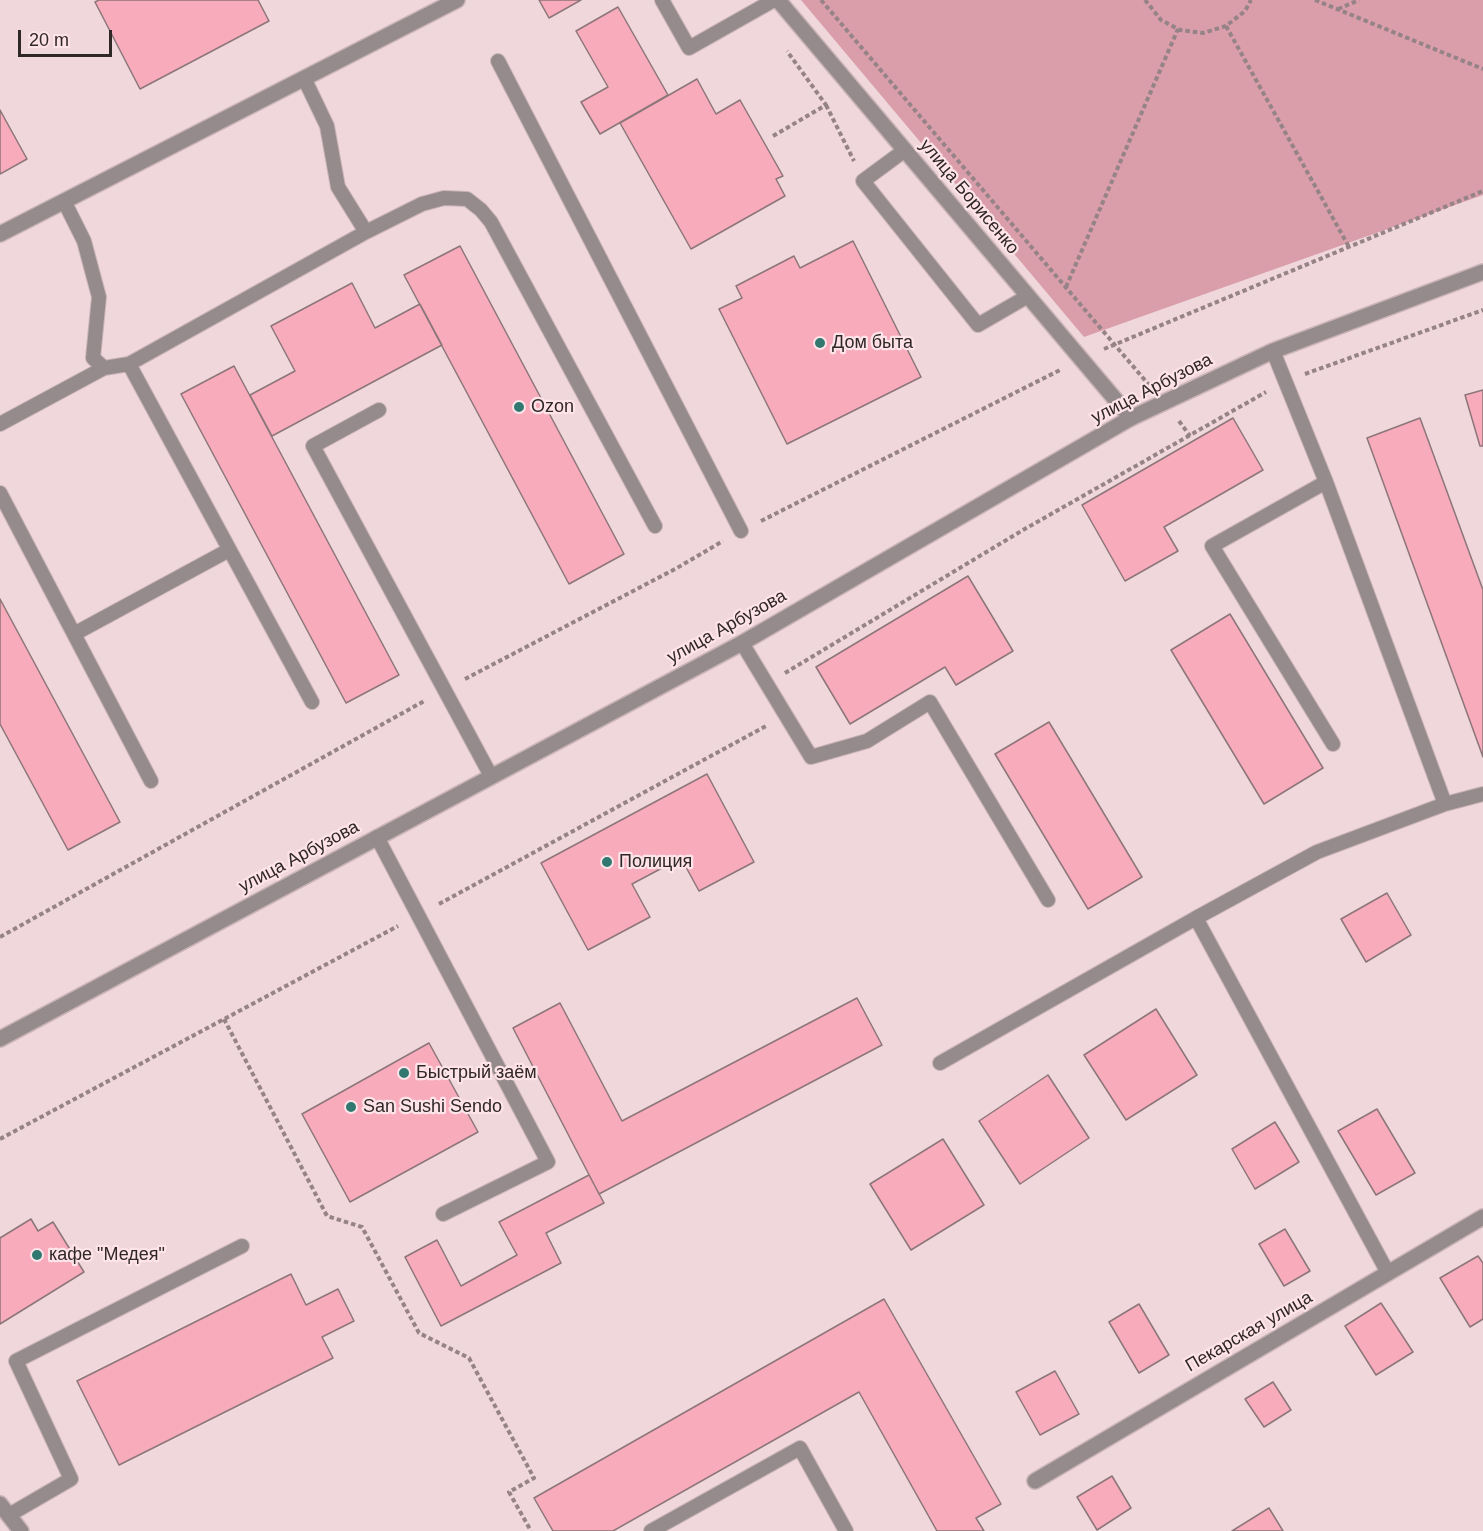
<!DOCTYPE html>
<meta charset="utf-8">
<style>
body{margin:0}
#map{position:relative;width:1483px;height:1531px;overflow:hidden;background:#f0d7dc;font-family:Helvetica,sans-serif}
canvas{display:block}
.scale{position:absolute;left:18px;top:30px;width:94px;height:27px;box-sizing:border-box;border:3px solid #302728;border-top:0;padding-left:8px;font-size:18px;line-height:21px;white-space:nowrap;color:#302728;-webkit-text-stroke:4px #fee4e9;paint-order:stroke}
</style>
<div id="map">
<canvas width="1483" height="1531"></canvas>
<div class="scale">20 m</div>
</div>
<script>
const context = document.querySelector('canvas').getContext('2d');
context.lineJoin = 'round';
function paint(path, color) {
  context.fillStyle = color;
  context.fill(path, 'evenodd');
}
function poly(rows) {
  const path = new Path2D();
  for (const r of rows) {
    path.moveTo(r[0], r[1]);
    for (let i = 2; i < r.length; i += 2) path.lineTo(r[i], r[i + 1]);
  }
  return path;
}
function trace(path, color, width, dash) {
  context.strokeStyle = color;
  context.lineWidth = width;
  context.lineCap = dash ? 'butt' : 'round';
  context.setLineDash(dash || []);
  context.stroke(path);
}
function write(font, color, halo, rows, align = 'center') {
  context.font = font + ' Helvetica,sans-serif';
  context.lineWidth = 4.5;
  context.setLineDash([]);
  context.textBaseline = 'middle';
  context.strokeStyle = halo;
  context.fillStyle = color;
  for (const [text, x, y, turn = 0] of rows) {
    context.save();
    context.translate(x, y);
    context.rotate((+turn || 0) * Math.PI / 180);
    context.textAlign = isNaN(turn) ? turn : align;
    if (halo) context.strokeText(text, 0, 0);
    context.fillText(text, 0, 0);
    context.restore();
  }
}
const green = poly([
 [801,0,1483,0,1483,195,1084,337]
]);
const building = poly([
 [99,0,258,0,269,21,140,89,95,2,99,0],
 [539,0,581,0,549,18,539,0],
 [618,7,668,95,600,134,581,102,608,87,576,31,618,7],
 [697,79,716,114,740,100,783,176,776,179,785,196,691,249,620,123,697,79],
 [0,110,27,159,0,174,0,110],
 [853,241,921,377,787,444,719,309,742,298,736,286,794,256,800,268,853,241],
 [460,246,624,554,569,584,404,275,460,246],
 [352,283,375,328,420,304,442,345,272,436,250,395,295,371,271,326,352,283],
 [234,366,399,675,346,703,181,394,234,366],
 [1483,390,1483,446,1480,446,1465,395,1483,390],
 [1233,418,1263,470,1164,527,1178,551,1125,581,1082,505,1233,418],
 [1420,418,1483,590,1483,757,1367,438,1420,418],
 [968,576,1013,651,956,685,945,667,850,724,816,667,968,576],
 [0,599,120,822,68,850,0,724,0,599],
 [1230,614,1323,768,1264,804,1171,650,1230,614],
 [1049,722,1142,877,1088,909,995,754,1049,722],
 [707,774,754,862,699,891,681,858,632,884,650,917,588,950,541,863,707,774],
 [1387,893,1411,935,1366,962,1341,919,1387,893],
 [857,998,882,1045,599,1194,513,1028,560,1003,622,1121,857,998],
 [1156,1009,1197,1075,1126,1120,1084,1055,1156,1009],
 [429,1043,478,1132,350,1202,302,1114,429,1043],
 [1048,1075,1089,1138,1020,1184,979,1121,1048,1075],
 [1377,1109,1415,1173,1376,1195,1338,1131,1377,1109],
 [1275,1122,1299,1162,1255,1189,1232,1149,1275,1122],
 [943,1139,984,1205,911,1250,870,1184,943,1139],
 [589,1175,604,1203,546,1233,561,1263,441,1326,405,1257,437,1240,461,1286,517,1255,499,1222,589,1175],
 [31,1219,38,1231,53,1222,84,1272,0,1324,0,1238,31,1219],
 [1285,1229,1310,1271,1284,1286,1259,1244,1285,1229],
 [1478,1256,1483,1263,1483,1319,1470,1327,1440,1278,1478,1256],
 [291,1274,306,1305,338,1289,354,1321,322,1337,333,1358,119,1465,77,1381,291,1274],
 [884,1299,1001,1504,976,1518,984,1531,937,1531,859,1392,613,1531,553,1531,534,1498,884,1299],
 [1381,1303,1413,1352,1376,1375,1345,1326,1381,1303],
 [1139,1304,1169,1355,1139,1373,1109,1322,1139,1304],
 [1055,1371,1079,1414,1040,1435,1016,1392,1055,1371],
 [1273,1382,1291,1410,1264,1427,1245,1399,1273,1382],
 [1112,1476,1131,1508,1097,1530,1077,1497,1112,1476],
 [1269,1508,1283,1531,1232,1531,1269,1508]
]);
const path = poly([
 [821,0,1149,385],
 [1145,0,1161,20,1180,30,1203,33,1226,26,1245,11,1251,0],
 [1315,0,1483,69],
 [1338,9,1359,0],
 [1226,26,1349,247],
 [826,105,854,161],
 [773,136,826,105,787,51],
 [1066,287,1178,29],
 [1104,349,1483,191],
 [1305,374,1483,310],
 [1179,421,1190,436],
 [761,521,1060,370],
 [785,673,1023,530,1266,392],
 [465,679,677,568,723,541],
 [439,904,766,726],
 [0,937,426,700],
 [224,1019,327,1216,362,1227,419,1333,469,1358,534,1478,509,1492,531,1531],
 [0,1139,398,926]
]);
const service = poly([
 [662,0,689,48,774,0],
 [498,61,741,531],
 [304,78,327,126,338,187,366,232,422,204,444,198,467,199,481,210,491,222,655,526],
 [905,150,863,181,978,325,1028,296],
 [64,201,84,241,99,297,93,358,104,368,129,364],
 [1273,351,1326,482,1445,804,1483,794],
 [379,410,313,446,491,776],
 [0,424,104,368],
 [1326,482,1212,546,1333,744],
 [0,493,151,781],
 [74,634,229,550],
 [742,643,811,757,867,741,930,702,1048,900],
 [312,702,129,364,366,232],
 [377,837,548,1162,443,1214],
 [940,1063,1196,918],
 [1388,1273,1196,918,1317,852,1445,804],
 [9,1515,71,1479,16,1361,242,1246],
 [651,1531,800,1448,846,1531]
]);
const minor = poly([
 [778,0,1131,418],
 [0,234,457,0],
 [1035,1481,1483,1217]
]);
const tertiary = poly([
 [0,1039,742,643,1131,418,1273,351,1483,272],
 [0,1504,21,1531]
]);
const markers = [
 [820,343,6,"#317871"],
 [519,407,6,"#317871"],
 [607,862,6,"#317871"],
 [404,1073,6,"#317871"],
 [351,1107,6,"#317871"],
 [37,1255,6,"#317871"]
];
const streetNames = [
 ["улица Борисенко",969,197,50],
 ["улица Арбузова",1152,389,-27],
 ["улица Арбузова",727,627,-29],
 ["улица Арбузова",299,857,-28],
 ["Пекарская улица",1249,1332,-30]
];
const poiNames = [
 ["Дом быта",832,343],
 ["Ozon",531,407],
 ["Полиция",619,862],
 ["Быстрый заём",416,1073],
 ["San Sushi Sendo",363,1107],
 ["кафе \"Медея\"",49,1255]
];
paint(green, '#d99eaa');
paint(building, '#f8abbb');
trace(building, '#8c767a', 1.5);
trace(service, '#cab4b8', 16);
trace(minor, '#cab4b8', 18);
trace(tertiary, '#cab4b8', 18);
trace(path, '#958387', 4, [4.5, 3]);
trace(service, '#958b8d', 14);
trace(minor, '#958b8d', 15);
trace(tertiary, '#958b8d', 15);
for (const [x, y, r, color] of markers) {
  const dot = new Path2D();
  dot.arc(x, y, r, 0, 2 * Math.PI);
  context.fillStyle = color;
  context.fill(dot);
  trace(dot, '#fee4e9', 2);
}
write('18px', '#302728', '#fee4e9', streetNames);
write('18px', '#302728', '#fee4e9', poiNames, 'left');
</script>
